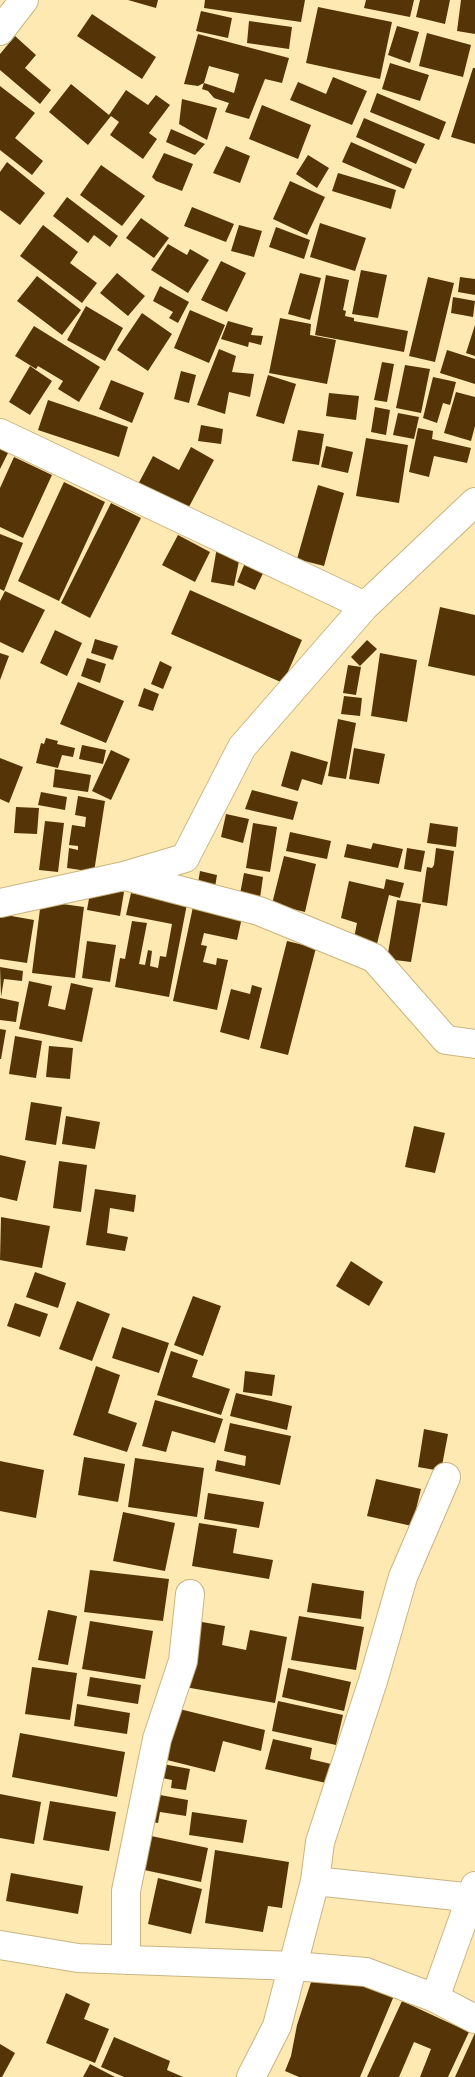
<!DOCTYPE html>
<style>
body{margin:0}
canvas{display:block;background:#fee9b3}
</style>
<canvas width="475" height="2077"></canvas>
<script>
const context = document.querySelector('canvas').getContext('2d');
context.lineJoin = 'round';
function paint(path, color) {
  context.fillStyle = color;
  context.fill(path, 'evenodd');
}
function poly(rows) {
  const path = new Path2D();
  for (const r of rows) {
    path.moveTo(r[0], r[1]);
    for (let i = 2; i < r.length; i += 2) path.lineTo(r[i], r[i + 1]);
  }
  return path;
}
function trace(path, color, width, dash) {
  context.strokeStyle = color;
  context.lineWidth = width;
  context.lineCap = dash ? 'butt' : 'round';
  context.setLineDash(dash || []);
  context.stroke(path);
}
const building = poly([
 [128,0,158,0,156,8],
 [205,0,305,0,301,22,204,8],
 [366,0,414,0,410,17,364,8],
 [420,0,450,0,445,24,416,17],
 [461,0,475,0,475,34,457,31],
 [318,7,392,22,380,79,306,63],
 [201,11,232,18,228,38,196,31],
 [92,14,156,57,142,79,77,36],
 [249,21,292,27,289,49,247,43],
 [397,26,419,32,410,63,388,55],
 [427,33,471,45,463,77,419,66],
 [198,34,289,58,282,83,265,79,249,119,225,112,229,103,214,98,208,91,202,89,204,83,234,93,239,74,209,66,204,83,198,86,184,84],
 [15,36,36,55,25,68,51,90,40,104,0,70,0,54],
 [390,63,429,75,420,101,382,89],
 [473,68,475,68,475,144,451,137],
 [333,77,367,91,352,125,290,100,298,82,326,94],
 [71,84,109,115,126,90,148,105,156,95,170,105,149,133,157,139,143,159,110,135,119,122,111,116,88,145,49,112],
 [0,86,35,113,15,138,43,161,32,175,0,150],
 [377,93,446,122,439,140,370,112],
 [182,99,217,108,207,140,179,124],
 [262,105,311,125,298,159,249,139],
 [364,118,425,144,416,164,356,137],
 [171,129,205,144,195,155,166,142],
 [351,142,412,169,404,189,342,162],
 [226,146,250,156,240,183,213,173],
 [164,153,193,164,182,191,156,181,152,177],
 [308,155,329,168,317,188,296,174],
 [7,162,45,193,20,225,0,210,0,172],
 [101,165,145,196,122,226,80,195],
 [338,173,396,190,391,209,332,191],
 [290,181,325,197,307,235,273,219],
 [67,197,118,236,110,247,94,235,88,243,53,216],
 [192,207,234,224,226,242,184,226],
 [141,218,169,238,154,258,126,238],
 [320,223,366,238,355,271,310,257],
 [43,225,78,252,70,263,97,283,82,303,20,256],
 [239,225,262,231,254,257,231,251],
 [276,227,310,240,304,259,269,247],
 [168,244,187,255,190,249,209,260,188,293,151,270],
 [221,261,246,273,227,312,201,300],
 [361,270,387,275,378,318,352,314],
 [117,273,145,296,128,316,100,293],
 [300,273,321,278,310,320,288,314],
 [326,275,349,280,343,310,346,311,345,316,354,318,354,321,408,331,404,352,315,335],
 [37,276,81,310,62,335,17,301],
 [428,277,454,283,435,362,409,356],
 [460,277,475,279,475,295,458,292],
 [160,286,189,302,178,323,169,318,173,312,153,301],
 [453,297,475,301,473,317,451,313],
 [86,306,123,328,105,361,67,340],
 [190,310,225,325,209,363,174,348],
 [142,313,172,334,148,371,117,350],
 [280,318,311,324,310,335,336,340,327,384,269,373],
 [228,321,253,328,251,335,263,336,261,345,249,342,248,347,221,339],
 [475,325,475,356,466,353],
 [34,326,100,367,79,402,58,389,63,381,38,366,36,369,15,356],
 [219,349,236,356,232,372,254,374,250,397,229,392,225,414,197,405],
 [447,350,475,359,475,384,440,373],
 [382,362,394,364,387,402,374,400],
 [405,365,430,369,421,413,396,408],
 [30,366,52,381,30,415,9,402],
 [181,371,196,375,189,403,174,399],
 [268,375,296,384,284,424,256,416],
 [433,377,456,382,450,405,443,403,437,423,423,418],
 [111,380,144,393,132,423,99,409],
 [456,392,475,397,475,426,471,441,444,433],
 [329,393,359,396,356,420,326,416],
 [48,400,128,427,119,457,38,430],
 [375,407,390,410,386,435,371,432],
 [398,413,419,417,414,439,393,435],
 [201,425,223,429,221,444,198,441],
 [418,428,433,431,432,439,471,448,467,463,434,456,429,477,409,472],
 [298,430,324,434,319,465,292,461],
 [366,438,408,445,399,503,356,496],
 [0,446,9,451,0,469],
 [326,446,353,452,348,473,321,467],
 [191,447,214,460,183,518,134,492,153,456,179,470],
 [14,457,52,475,23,538,0,527,0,488],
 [64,482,105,502,59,601,18,581],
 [318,485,344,493,324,566,297,559],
 [111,503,141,518,90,618,61,603],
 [0,534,23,543,4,591,0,589],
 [178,535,210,552,195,582,162,565],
 [217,547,241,551,234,586,211,582],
 [247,558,266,567,255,590,237,582],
 [190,590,302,640,283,683,171,634],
 [5,591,45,610,23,653,0,642,0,601],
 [440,607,475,615,475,676,428,666],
 [55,630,82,643,67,676,40,663],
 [95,639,118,646,113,660,91,653],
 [367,640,377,649,360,666,351,657],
 [0,653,9,656,0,680],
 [380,653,417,660,407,722,371,716],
 [87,658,106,664,100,683,81,676],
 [160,661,172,667,163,689,151,684],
 [348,665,361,667,356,695,343,693],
 [78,682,124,701,106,743,60,724],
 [144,688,159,694,153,711,138,706],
 [344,696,362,698,360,716,341,714],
 [338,719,356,723,346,779,328,776],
 [46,738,58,741,57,744,75,748,73,757,62,755,58,768,36,763,41,743,44,744],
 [82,745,106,750,103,764,79,759],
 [354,748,385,754,379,784,349,779],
 [111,750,130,759,111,800,92,791],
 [291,751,328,762,322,785,302,779,298,791,281,786],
 [0,758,23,767,9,803,0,799],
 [55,769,91,775,88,792,53,787],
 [252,790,298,802,293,820,245,809],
 [41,792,67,797,65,810,38,805],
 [78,796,105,801,94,872,67,868,69,848,78,850,78,846,69,845,72,825,85,827,86,817,75,815],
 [16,807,39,808,37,834,14,833],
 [226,814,249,819,243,843,221,837],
 [45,821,64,823,58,872,39,870],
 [253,823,277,827,270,872,246,868],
 [430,823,458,827,456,847,427,843],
 [290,832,331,841,327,859,286,851],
 [373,843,403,849,398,868,344,857,347,844,371,849],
 [407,848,425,851,421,872,404,869],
 [436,848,454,851,447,906,422,902,426,873,427,867,432,868,434,865],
 [284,856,316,864,305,912,272,904],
 [200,871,217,875,215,887,198,883],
 [244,873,263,877,260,898,240,894],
 [386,879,404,883,400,898,389,895,376,948,353,943,357,923,341,918,349,881,384,889],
 [91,887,124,892,120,916,87,910],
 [131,893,187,904,169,997,115,987,120,958,125,959,132,921,147,923,139,964,145,965,148,950,152,951,150,966,158,968,160,956,166,957,172,924,126,915],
 [397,900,421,904,411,962,387,959],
 [41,901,84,907,75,978,32,973],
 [194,902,243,913,237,940,204,933,201,945,207,946,203,962,216,965,217,958,228,960,217,1010,173,1001],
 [0,914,34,920,27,963,0,959],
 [87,941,116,945,110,982,82,978],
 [287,941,316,948,288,1055,260,1048],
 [0,967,23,971,22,981,4,979,1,997],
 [29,981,52,986,48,1006,65,1010,71,983,93,988,82,1042,19,1029],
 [252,985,262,988,249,1040,220,1032,231,989,250,994],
 [0,998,19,1002,16,1022,0,1020],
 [0,1029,6,1030,1,1059,0,1059],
 [15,1036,42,1041,36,1078,9,1074],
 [49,1046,73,1048,70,1079,46,1077],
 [31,1102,62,1107,56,1145,25,1140],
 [66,1116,100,1122,95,1149,62,1144],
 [414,1126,445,1133,435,1173,405,1167],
 [0,1155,26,1161,17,1201,0,1197],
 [59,1161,87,1165,81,1212,53,1208],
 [95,1189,136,1195,134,1212,110,1208,107,1233,128,1237,125,1251,86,1245],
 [1,1217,50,1226,42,1268,0,1260],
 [351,1261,383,1282,369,1306,336,1286],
 [35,1272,66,1283,58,1308,26,1297],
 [193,1296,221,1306,203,1356,174,1345],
 [77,1301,110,1314,92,1361,59,1349],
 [15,1303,48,1314,40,1337,7,1326],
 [122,1327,169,1343,159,1373,112,1358],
 [171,1351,198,1360,192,1377,230,1389,221,1415,157,1395],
 [96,1366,120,1375,108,1413,137,1423,127,1452,73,1435],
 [245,1371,275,1375,272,1396,243,1392],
 [236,1393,292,1406,287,1430,230,1416],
 [155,1400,223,1419,215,1443,172,1431,166,1452,142,1446],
 [230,1423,291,1436,280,1485,215,1471,217,1460,245,1466,246,1456,224,1451],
 [424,1429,448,1434,441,1471,418,1467],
 [84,1457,125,1464,118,1502,78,1495],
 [135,1458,204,1468,197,1517,128,1507],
 [0,1461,44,1470,36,1518,0,1511],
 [376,1479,421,1489,412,1526,367,1516],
 [208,1493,264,1502,259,1528,204,1519],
 [123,1512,175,1523,165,1571,113,1561],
 [199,1523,237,1529,233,1553,273,1560,269,1579,192,1566],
 [90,1570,169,1579,163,1621,84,1612],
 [312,1583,364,1591,361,1619,307,1612],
 [48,1610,77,1616,68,1665,38,1660],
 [299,1616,364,1627,356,1670,291,1660],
 [179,1618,225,1626,222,1645,246,1650,250,1630,287,1637,275,1703,168,1684],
 [90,1621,153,1631,145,1679,82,1669],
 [32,1667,77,1673,70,1720,25,1714],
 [288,1668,351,1682,344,1711,282,1697],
 [90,1677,141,1685,138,1704,87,1696],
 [278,1701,343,1715,336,1745,272,1731],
 [77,1704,130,1713,127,1734,74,1726],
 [159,1704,265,1730,261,1751,223,1741,215,1772,163,1759],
 [20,1733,125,1752,117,1797,12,1777],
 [273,1739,312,1748,310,1759,331,1764,326,1783,265,1769],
 [152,1762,190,1769,186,1790,171,1788,172,1780,157,1777],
 [143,1792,188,1800,186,1816,160,1812,158,1823,138,1819],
 [0,1794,41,1802,34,1844,0,1838],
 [50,1801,116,1812,109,1851,43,1840],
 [192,1812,247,1820,243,1843,189,1835],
 [137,1833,208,1848,201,1882,130,1867],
 [215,1850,289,1862,282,1908,268,1906,263,1932,205,1923],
 [11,1873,83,1886,78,1914,6,1901],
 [158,1878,202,1889,191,1934,148,1924],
 [314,1973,396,1991,360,2077,299,2077,285,2071,291,2056,297,2025],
 [66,1993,90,2004,84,2019,109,2029,95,2063,46,2043],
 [402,2001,469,2032,448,2077,420,2077,431,2049,414,2042,399,2077,367,2077],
 [475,2033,475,2077,455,2077],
 [114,2037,170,2061,167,2070,183,2077,124,2077,101,2067],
 [0,2044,15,2053,2,2077,0,2077],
 [90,2064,115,2077,83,2077]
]);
const street = poly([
 [0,31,24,0],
 [0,433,365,606],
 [125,876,259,911,374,958,446,1040,475,1044],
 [0,903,124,876,185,858,242,747,365,606,475,502],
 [315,1881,475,1898],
 [0,1945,78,1958,294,1966,366,1972,435,1998,475,2019],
 [126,1960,126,1891,157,1739,183,1661,190,1594],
 [435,1998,475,1886],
 [251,2077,277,2026,315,1881,320,1842,373,1681,403,1577,446,1477]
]);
paint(building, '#553508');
trace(street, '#c9b581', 30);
trace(street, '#fff', 28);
</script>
